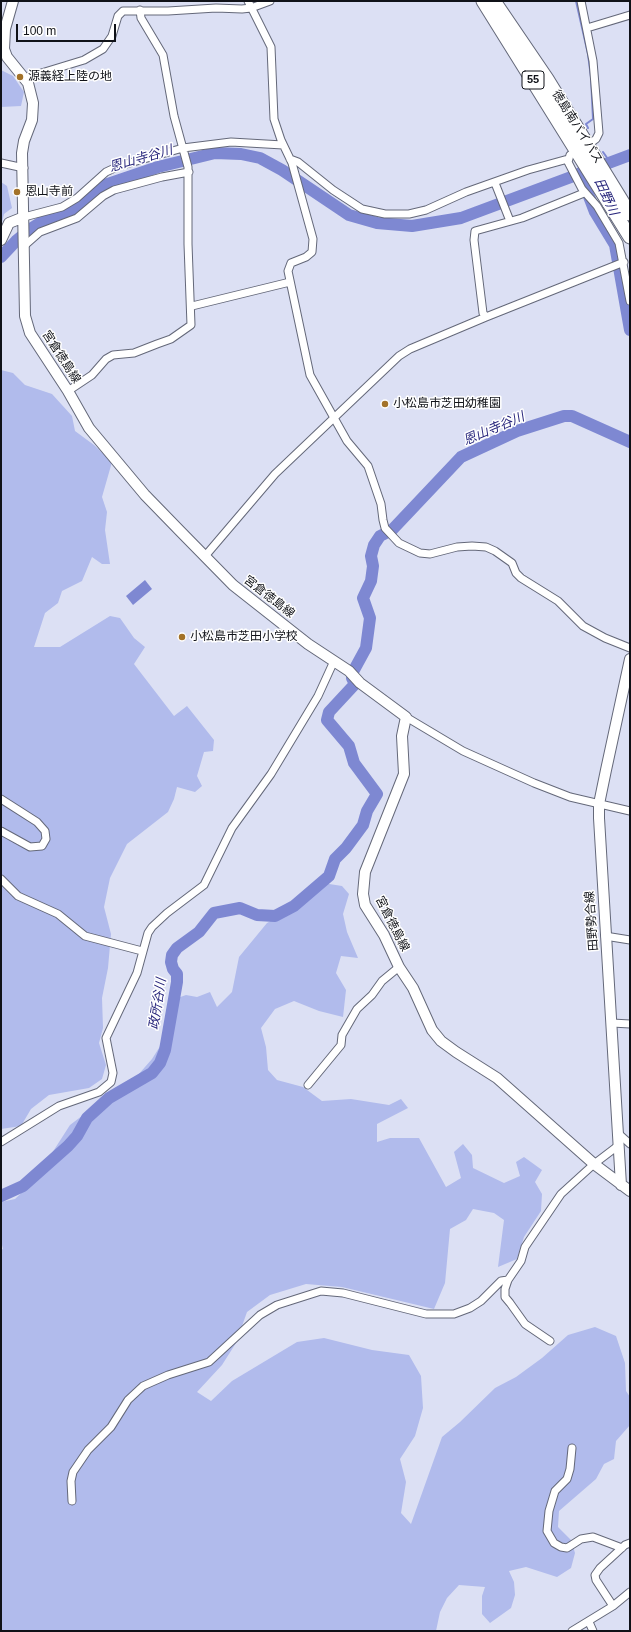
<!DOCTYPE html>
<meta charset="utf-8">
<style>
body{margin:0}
#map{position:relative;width:631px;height:1632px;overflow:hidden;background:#dce0f4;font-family:Helvetica,sans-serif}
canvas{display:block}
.frame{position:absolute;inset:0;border:2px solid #101218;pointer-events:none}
.scale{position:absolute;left:16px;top:24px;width:100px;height:18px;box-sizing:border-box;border:2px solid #101218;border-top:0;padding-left:5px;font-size:12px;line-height:14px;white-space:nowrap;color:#101218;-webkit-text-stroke:3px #fff;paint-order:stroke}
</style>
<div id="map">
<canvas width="631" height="1632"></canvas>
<div class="frame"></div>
<div class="scale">100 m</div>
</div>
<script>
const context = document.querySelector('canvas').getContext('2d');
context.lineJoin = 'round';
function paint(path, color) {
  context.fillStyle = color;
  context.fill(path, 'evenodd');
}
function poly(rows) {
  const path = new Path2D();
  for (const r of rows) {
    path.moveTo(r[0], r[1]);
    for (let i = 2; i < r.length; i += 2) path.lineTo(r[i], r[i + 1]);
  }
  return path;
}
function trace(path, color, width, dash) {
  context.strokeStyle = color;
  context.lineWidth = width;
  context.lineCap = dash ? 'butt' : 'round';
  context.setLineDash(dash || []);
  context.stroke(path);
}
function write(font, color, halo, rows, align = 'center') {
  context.font = font + ' Helvetica,"Noto Sans JP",sans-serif';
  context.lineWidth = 3;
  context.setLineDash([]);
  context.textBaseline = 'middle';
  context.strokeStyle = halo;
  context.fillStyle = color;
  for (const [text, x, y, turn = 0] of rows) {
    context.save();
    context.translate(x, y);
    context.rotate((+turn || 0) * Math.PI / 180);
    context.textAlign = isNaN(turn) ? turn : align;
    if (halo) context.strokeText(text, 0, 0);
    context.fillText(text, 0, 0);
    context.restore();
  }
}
const green = poly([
 [1,70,13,76,24,92,21,106,1,107],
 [1,182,7,186,12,208,4,214,1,226],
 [1,370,13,373,25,385,52,394,72,416,75,431,94,445,112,462,102,497,107,512,105,530,110,564,102,564,92,557,82,581,62,591,58,603,45,613,34,647,60,647,110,616,120,618,134,638,145,647,134,664,174,716,187,706,214,740,213,751,204,752,197,776,202,786,195,792,177,787,174,799,168,812,127,844,110,878,104,907,111,934,108,968,102,998,103,1028,99,1043,106,1065,102,1079,89,1088,49,1095,31,1109,21,1126,1,1129],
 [323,883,342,886,349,894,343,914,347,932,358,958,341,956,336,973,346,990,343,1017,319,1011,294,1001,275,1009,261,1028,266,1047,268,1070,277,1080,303,1087,322,1101,351,1099,389,1105,401,1099,408,1108,377,1124,377,1142,390,1138,419,1138,446,1187,461,1178,454,1152,463,1144,472,1155,473,1168,504,1183,520,1176,516,1162,524,1157,542,1170,535,1182,542,1194,541,1211,524,1237,517,1259,498,1267,504,1220,494,1213,473,1209,466,1220,450,1229,445,1283,434,1309,342,1287,306,1284,270,1295,247,1312,236,1343,222,1365,197,1392,211,1401,232,1381,297,1342,324,1338,372,1350,409,1355,421,1376,423,1408,415,1436,400,1459,406,1482,401,1513,411,1524,442,1437,460,1422,495,1388,516,1377,542,1358,568,1335,595,1327,616,1336,625,1363,626,1391,630,1397,630,1425,616,1441,614,1459,604,1464,596,1479,559,1511,558,1527,571,1540,575,1553,571,1568,557,1577,526,1567,509,1571,514,1582,515,1595,511,1608,490,1623,482,1614,482,1596,485,1587,459,1585,447,1598,440,1612,436,1631,1,1631,1,1250,3,1249,1,1241,1,1202,15,1199,34,1181,70,1125,95,1106,116,1100,152,1059,164,1040,169,1001,186,995,197,997,210,992,217,1007,232,992,239,957,267,923,295,908]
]);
const water = poly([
 [145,580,152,589,133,605,126,596]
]);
const stream = poly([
 [576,1,588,54,591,77,593,119,586,124,588,128],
 [603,152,610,162]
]);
const river = poly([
 [580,173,595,212,615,245,630,330],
 [1,257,16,241,32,228,43,221,74,211,102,186,158,167,215,153,241,154,260,158,282,170,349,215,377,223,412,226,461,218,630,155],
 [354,670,366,648,370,618,363,598,371,581,373,566,371,556,374,545,380,536,392,530,461,457,517,431,564,416,572,416,630,442],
 [1,1196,23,1186,68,1146,77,1136,87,1118,109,1098,152,1073,160,1063,165,1050,177,982,177,974,173,969,171,962,172,955,177,948,199,932,214,913,240,908,257,915,275,916,294,906,329,876,335,859,346,848,363,825,367,811,377,794,354,763,349,746,327,720,329,712,355,684,352,678]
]);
const street = poly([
 [248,1,271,47,274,119,281,140,292,163,313,239,312,252,306,257,291,263,288,271,310,375,347,441,368,466,381,504,383,520,385,528,399,543,420,553,430,554,457,547,472,546,486,547,495,551,512,563,516,573,521,578,558,601,583,626,605,638,630,648],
 [581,1,593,61,599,133,596,139,588,145,570,155,568,162,582,189,597,206,619,243,630,301],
 [587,28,630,15],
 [25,78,84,60,103,49,112,36,118,16,123,11,168,11,216,8,242,9,251,8,270,1],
 [290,159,298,162,333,190,362,209,385,214,409,214,426,210,466,192,528,170,568,159],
 [1,163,24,168],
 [495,183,510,221],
 [24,217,62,207,77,198,106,172,119,166,183,148,231,142,283,145],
 [23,247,40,232,77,218,103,196,114,190,162,177,189,172],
 [192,306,290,282],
 [486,317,483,313,474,240,475,231,522,218,584,193],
 [68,391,92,375,106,359,113,355,134,353,157,344,171,339,191,325,188,244,188,167,174,116,163,55,141,18,140,10],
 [206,555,275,474,399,356,410,349,486,317,624,262],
 [406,717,463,751,534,783,570,797,630,811],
 [1,799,37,822,45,831,46,839,42,846,30,847,1,831],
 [1,879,18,896,58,914,85,936,142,951],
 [605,936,630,940],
 [612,1023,630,1024],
 [308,1085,341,1045,342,1035,357,1009,372,995,382,981,399,967],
 [619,1134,630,1144],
 [1,1142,59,1106,99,1092,111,1082,113,1073,106,1038,137,973,148,933,152,927,167,913,204,885,232,828,271,774,318,696,334,661],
 [550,1341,525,1324,510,1303,505,1297,505,1289,508,1280,521,1261,525,1247,561,1194,594,1164,619,1145],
 [572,1448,570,1469,567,1479,555,1491,549,1511,547,1531,554,1543,561,1547,567,1548,581,1539,593,1537,622,1548],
 [72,1501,71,1481,73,1472,88,1450,111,1427,128,1400,143,1386,168,1375,209,1362,260,1315,277,1305,321,1291,343,1293,426,1314,454,1314,470,1308,481,1301,501,1281,508,1280],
 [613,1606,596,1580,595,1575,600,1568,625,1545,630,1543],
 [589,1622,593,1631],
 [572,1631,613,1606,630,1592]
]);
const secondary = poly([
 [13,1,5,29,4,49,7,57,28,83,33,103,32,120,24,141,22,153,25,316,30,333,68,391,89,428,145,495,180,531,233,585,308,644,349,671,360,683,406,717,402,736,404,774,365,872,363,894,365,905,384,935,399,967,413,988,432,1030,441,1041,456,1052,497,1078,594,1164,630,1191],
 [1,240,9,223,24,217],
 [621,1185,599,818,599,804,606,770,630,659]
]);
const highway = poly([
 [483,1,630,237],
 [494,1,547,79,630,214]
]);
const markers = [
 [20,77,4,"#a37228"],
 [17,192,4,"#a37228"],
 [385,404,4,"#a37228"],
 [182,637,4,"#a37228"]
];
const shields = [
 [533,80,22]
];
const shieldNames = [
 ["55",533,80]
];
const poiNames = [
 ["源義経上陸の地",28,77],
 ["恩山寺前",25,192],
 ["小松島市芝田幼稚園",393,404],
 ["小松島市芝田小学校",190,637]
];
const streetNames = [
 ["徳島南バイパス",577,127,58],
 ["宮倉徳島線",61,357,57],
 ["宮倉徳島線",269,597,38],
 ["田野勢合線",592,921,-94],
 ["宮倉徳島線",392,924,63]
];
const waterNames = [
 ["恩山寺谷川",141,159,-16],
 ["田野川",606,197,65],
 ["恩山寺谷川",494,429,-23],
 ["政所谷川",158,1004,-81]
];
paint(green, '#b1bbec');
paint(water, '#7e88d2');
trace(stream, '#7e88d2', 2);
trace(river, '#7e88d2', 12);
trace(street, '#646879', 9);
trace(secondary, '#646879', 12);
trace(highway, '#646879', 15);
trace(street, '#fff', 7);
trace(secondary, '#fff', 10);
trace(highway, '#fff', 13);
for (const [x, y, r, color] of markers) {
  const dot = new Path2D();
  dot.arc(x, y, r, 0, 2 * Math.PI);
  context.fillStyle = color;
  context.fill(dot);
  trace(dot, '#fff', 1.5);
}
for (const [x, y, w] of shields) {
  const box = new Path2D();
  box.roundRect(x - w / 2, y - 9, w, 18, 3);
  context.fillStyle = '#fff';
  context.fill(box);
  trace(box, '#101218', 1);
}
write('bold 11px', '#101218', null, shieldNames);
write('12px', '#101218', '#fff', poiNames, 'left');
write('12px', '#101218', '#fff', streetNames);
write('italic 13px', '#28267c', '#fff', waterNames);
</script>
